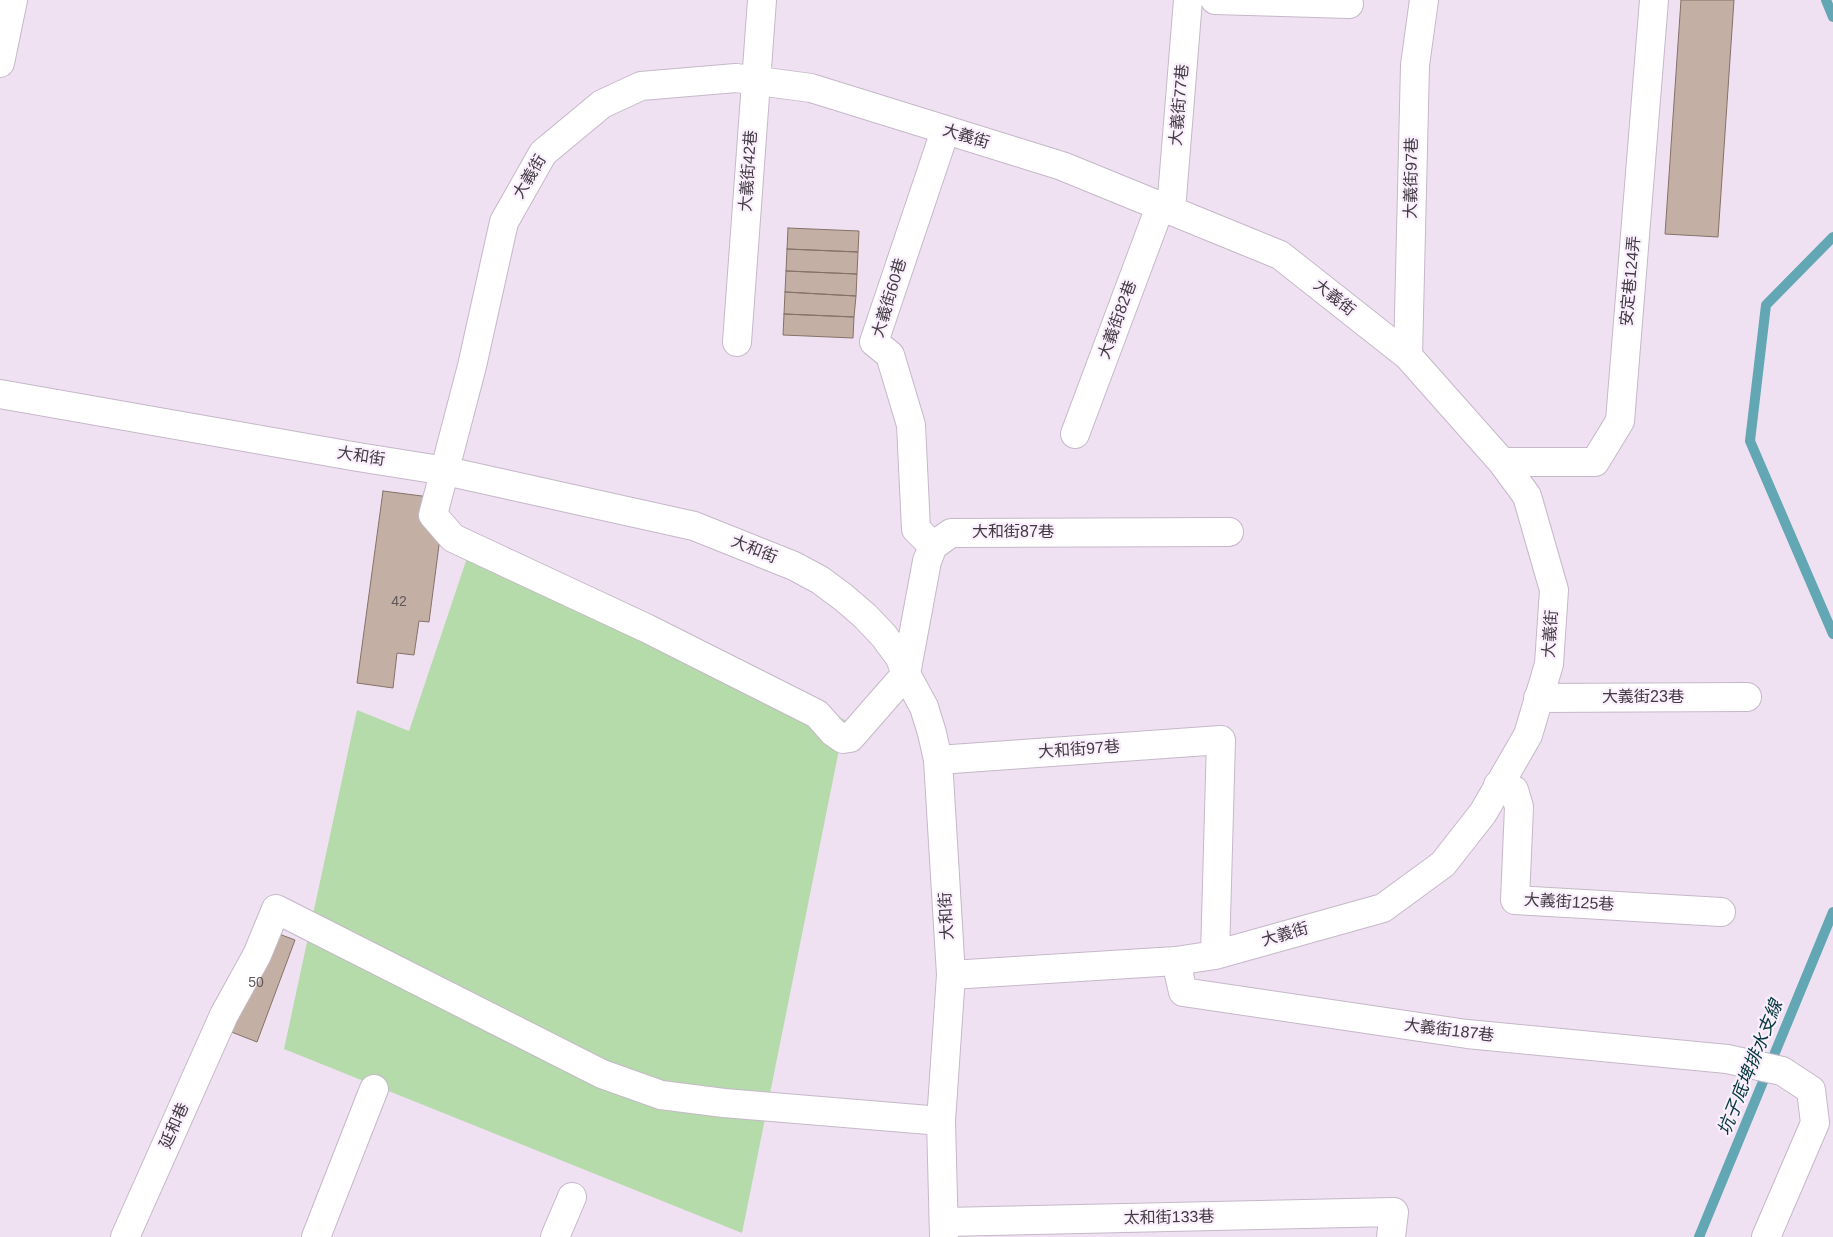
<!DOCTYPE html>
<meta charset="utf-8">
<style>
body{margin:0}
canvas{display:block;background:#efe1f2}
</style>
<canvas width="1833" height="1237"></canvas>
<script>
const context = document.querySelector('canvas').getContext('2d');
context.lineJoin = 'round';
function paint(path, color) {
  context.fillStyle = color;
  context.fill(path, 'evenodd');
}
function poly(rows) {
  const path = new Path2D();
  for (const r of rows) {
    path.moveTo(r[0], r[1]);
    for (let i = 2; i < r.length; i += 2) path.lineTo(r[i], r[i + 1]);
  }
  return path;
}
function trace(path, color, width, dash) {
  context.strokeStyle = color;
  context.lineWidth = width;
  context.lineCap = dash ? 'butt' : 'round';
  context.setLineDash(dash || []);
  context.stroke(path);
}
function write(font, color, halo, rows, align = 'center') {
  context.font = font + ' Helvetica,"Noto Sans TC",sans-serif';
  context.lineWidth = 4.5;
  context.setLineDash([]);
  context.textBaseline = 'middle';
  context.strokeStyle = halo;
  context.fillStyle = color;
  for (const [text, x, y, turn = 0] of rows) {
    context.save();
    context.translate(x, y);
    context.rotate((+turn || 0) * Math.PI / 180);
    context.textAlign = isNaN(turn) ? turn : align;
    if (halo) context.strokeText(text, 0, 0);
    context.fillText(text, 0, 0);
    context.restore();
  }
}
const green = poly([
 [474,537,845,720,742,1233,284,1049,357,710,409,731]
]);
const stream = poly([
 [1826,0,1833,17],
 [1833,237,1766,305,1750,441,1833,634],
 [1699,1237,1833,912]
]);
const building = poly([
 [1681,0,1734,0,1718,237,1665,234,1681,0],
 [788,228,859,231,858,252,787,249,788,228],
 [787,249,858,252,857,274,786,271,787,249],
 [786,271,857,274,856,296,785,292,786,271],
 [785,292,856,296,854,317,784,314,785,292],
 [784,314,854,317,853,338,783,335,784,314],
 [383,491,445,499,429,622,419,621,414,655,397,653,393,688,357,683,383,491],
 [255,925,295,940,257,1042,216,1026,255,925]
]);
const minor = poly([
 [1215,0,1349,4],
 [1171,210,1188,0],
 [737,342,762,0],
 [1408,356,1415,65,1424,0],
 [0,394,358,457,446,471,694,526,794,566,820,580,843,597,865,616,884,636,900,658,906,674,924,707,932,733,938,760,951,975,941,1121,944,1237],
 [1075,434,1160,207],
 [1502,462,1595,462,1620,421,1654,0],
 [933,546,916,529,911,425,890,355,874,342,945,131],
 [1538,698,1747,697],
 [938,760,1221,740,1215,955],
 [1498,785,1514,790,1519,807,1515,900,1721,912],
 [1176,961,1183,992,1467,1034,1727,1059,1782,1071,1811,1090,1815,1123,1766,1237],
 [951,975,1176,961,1215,955,1383,908,1443,864,1483,813,1528,735,1549,664,1554,590,1527,496,1502,462,1408,356,1280,255,1062,166,811,88,736,78,641,86,602,104,543,153,504,222,472,366,433,515,453,538,646,628,817,714,833,732,843,739,850,738,906,674,927,561,933,546,951,533,1229,532],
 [945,1222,1394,1212,1391,1237],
 [125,1237,224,1015,257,955,276,909,602,1074,661,1095,724,1103,941,1121],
 [316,1237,374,1089],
 [555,1237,572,1197]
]);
const major = poly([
 [0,63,13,0]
]);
const numberNames = [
 ["42",399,602],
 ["50",256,983]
];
const streetNames = [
 ["大義街77巷",1180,105,-85],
 ["大義街",966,137,17],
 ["大義街42巷",749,171,-86],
 ["大義街",530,177,-59],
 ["大義街97巷",1412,178,-89],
 ["安定巷124弄",1631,281,-85],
 ["大義街60巷",890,298,-73],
 ["大義街",1334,298,38],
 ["大義街82巷",1118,320,-70],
 ["大和街",361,457,9],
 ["大和街87巷",1013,533],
 ["大和街",754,550,22],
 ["大義街",1551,634,-86],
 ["大義街23巷",1643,698],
 ["大和街97巷",1079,750,-4],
 ["大義街125巷",1569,903,3],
 ["大和街",947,916,-93],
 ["大義街",1285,935,-16],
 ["大義街187巷",1449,1031,7],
 ["延和巷",175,1126,-66],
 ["太和街133巷",1169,1218,-1]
];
const waterNames = [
 ["坑子底埤排水支線",1751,1068,-68]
];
paint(green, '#b5dbab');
trace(stream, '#62a7b3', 10);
paint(building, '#c4afa5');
trace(building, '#847168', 1);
trace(minor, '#c5b8c8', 30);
trace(major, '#c5b8c8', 30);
trace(minor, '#fff', 28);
trace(major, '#fff', 28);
write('14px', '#61575a', null, numberNames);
write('16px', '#403a41', '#faeffd', streetNames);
write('italic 18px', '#03363c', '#faeffd', waterNames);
</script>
